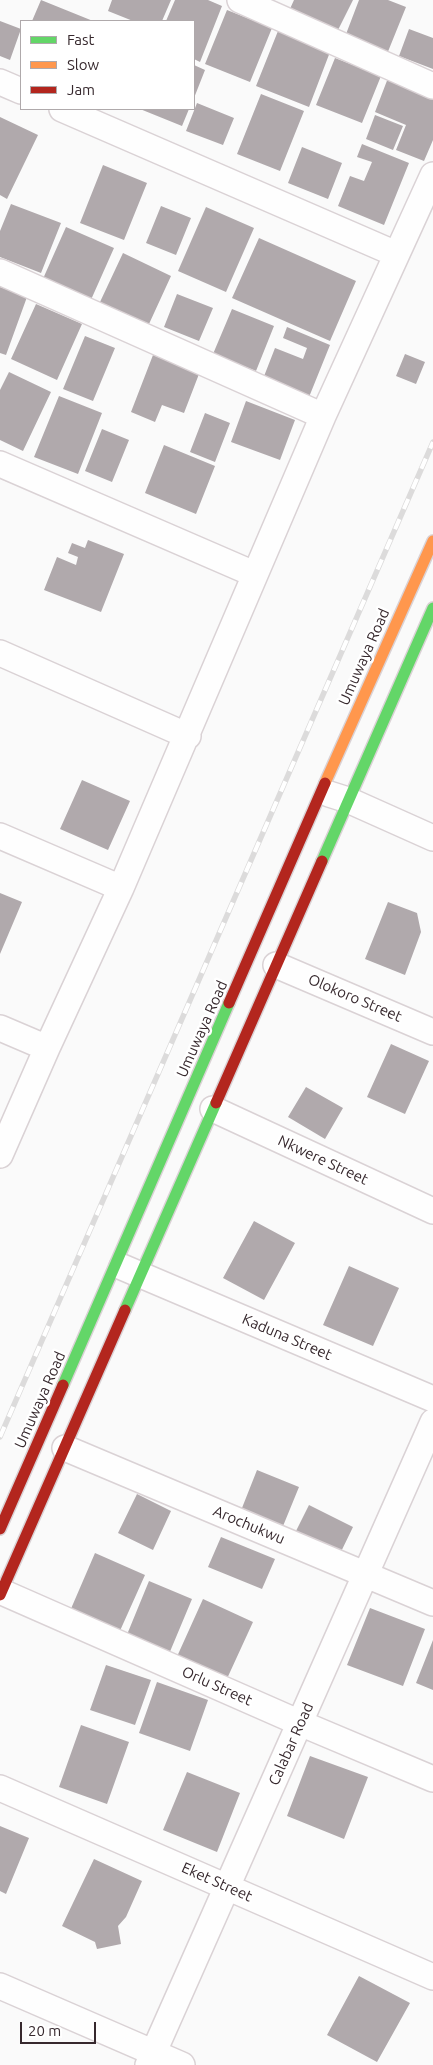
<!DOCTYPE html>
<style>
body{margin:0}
#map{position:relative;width:433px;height:2065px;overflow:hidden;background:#fafafa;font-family:Ubuntu,sans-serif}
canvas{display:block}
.legend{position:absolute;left:20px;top:20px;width:175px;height:90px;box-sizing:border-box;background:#fff;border:1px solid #afa9ab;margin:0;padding:6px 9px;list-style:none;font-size:15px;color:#36282d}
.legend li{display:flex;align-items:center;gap:10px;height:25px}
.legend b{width:25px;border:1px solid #afa9ab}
.scale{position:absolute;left:20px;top:2022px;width:76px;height:22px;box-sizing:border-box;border:2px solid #36282d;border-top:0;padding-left:6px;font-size:15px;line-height:18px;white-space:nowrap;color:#36282d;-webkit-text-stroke:4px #fff;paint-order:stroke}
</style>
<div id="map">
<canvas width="433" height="2065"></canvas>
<ul class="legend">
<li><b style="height:6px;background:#63d668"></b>Fast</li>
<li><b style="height:6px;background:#ff974d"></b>Slow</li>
<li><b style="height:6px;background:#b3261e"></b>Jam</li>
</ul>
<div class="scale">20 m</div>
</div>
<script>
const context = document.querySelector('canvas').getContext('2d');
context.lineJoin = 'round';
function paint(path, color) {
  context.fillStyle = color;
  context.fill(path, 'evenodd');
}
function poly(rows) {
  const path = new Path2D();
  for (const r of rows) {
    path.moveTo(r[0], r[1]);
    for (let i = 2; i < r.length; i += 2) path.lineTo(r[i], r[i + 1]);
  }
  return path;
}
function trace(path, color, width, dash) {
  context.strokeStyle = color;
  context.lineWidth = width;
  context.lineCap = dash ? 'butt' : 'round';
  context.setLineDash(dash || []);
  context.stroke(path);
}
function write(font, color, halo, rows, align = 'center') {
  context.font = font + ' Ubuntu,sans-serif';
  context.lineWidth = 5;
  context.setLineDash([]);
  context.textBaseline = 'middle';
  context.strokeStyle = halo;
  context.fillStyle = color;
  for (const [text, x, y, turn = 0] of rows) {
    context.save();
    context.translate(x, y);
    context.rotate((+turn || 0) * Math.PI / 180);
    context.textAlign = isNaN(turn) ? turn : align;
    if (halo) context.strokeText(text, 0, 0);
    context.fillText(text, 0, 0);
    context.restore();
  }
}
const building = poly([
 [41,0,93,21,32,21],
 [112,0,171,0,162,21,133,21,108,11],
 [175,0,208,0,222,6,200,62,194,59,194,21,166,21],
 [294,0,353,0,336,34,289,11],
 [359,0,388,0,406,7,385,59,343,42],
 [227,10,272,28,250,82,205,64],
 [0,21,21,29,10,60,0,56],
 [409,29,433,38,433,69,399,56],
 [278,31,330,52,309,107,256,86],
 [335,58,381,76,362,123,316,105],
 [194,65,205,70,194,98],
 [388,78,433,95,433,140,424,161,396,150,406,125,375,112],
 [261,94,304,111,280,171,237,154],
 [197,103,234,118,223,145,186,131],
 [140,109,189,109,182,126],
 [375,115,403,126,393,150,366,139],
 [0,117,38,135,7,199,0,195],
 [362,144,409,163,384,225,338,206,350,176,364,181,372,162,357,157],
 [302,147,342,163,328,199,288,183],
 [103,165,147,183,124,240,80,223],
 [11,204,61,223,41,273,0,257,0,231],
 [161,206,191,218,176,255,146,243],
 [206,207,254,228,226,292,178,271],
 [66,227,114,248,90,302,42,281],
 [259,238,356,281,330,341,232,298],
 [123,253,171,276,149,324,100,302],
 [0,287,27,297,6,355,0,353],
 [177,294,213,308,199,341,164,327],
 [36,304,82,324,57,380,11,359],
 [232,309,274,326,256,371,213,354],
 [287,327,330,345,307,402,261,384,275,348,303,359,307,348,283,338],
 [85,336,115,348,93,401,63,389],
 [405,354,425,362,416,384,396,376],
 [153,355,199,374,184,413,162,405,155,422,131,412],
 [9,372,51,392,23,451,0,440,0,390],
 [59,396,102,413,78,474,34,457],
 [246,401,295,420,280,460,231,442],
 [205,413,230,423,215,462,190,452],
 [102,429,129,440,112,482,85,471],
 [164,445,215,466,196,514,145,493],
 [88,540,124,554,101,612,44,590,57,557,76,565,78,557,68,553,72,543,85,548],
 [82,780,130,801,108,850,60,829],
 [0,893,22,902,0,954],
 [388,902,417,913,421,932,405,975,365,959],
 [391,1044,429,1061,405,1114,367,1097],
 [306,1087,343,1108,325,1139,288,1117],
 [254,1221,295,1243,264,1300,223,1278],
 [349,1266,399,1288,373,1346,323,1325],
 [257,1470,299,1487,281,1531,240,1513],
 [137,1494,171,1511,153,1550,118,1533],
 [309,1505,353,1527,337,1560,293,1537],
 [221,1537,275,1559,262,1589,208,1567],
 [95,1553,145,1575,119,1633,70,1611],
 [149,1581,192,1599,169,1654,126,1637],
 [203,1599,253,1622,225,1683,175,1661],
 [370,1608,425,1629,403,1686,347,1665],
 [433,1640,433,1690,416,1683],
 [106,1665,151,1680,135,1725,90,1710],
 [157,1682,208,1700,190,1751,139,1733],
 [81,1725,129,1742,107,1804,59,1787],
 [310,1756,368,1777,344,1839,287,1816],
 [187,1772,240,1793,217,1852,163,1830],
 [0,1826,29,1838,6,1894,0,1891],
 [94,1859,142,1881,126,1917,118,1926,121,1944,97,1949,95,1942,62,1926],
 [359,1976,410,2003,377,2062,327,2035]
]);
const street = poly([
 [240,0,433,86],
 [0,82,21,91],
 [62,109,396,254],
 [0,272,323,416],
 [0,464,254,574],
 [0,653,188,736],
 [329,794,348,800,433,838],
 [0,836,121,888],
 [276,965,433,1032],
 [0,1028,47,1048],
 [213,1109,433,1211],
 [0,1155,47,1048,121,888,323,416,433,175],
 [122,1267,433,1399],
 [65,1448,433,1603],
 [2,1592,300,1723,433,1779],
 [0,1788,433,1977],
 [0,1986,182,2065],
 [148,2065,433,1422]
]);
const fast = poly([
 [322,861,433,608],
 [125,1310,216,1103],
 [63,1385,229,1003]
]);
const slow = poly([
 [325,783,433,541]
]);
const jam = poly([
 [229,1003,325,783],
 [216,1103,322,861],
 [0,1529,63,1385],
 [0,1595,125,1310]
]);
const rail = poly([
 [0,1437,433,442]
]);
const streetNames = [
 ["Umuwaya Road",364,657,-66],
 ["Olokoro Street",355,998,23],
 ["Umuwaya Road",202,1029,-66],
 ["Nkwere Street",323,1160,25],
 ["Kaduna Street",287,1337,23],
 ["Umuwaya Road",40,1400,-66],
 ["Arochukwu",249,1525,23],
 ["Orlu Street",217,1686,24],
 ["Calabar Road",291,1744,-66],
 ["Eket Street",217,1882,24]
];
paint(building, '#b0a9ac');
trace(street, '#dad2d5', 28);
trace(fast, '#dad2d5', 14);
trace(slow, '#dad2d5', 14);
trace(jam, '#dad2d5', 14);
trace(street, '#fefefe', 25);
trace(fast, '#63d668', 11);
trace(slow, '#ff974d', 11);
trace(jam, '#b3261e', 11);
trace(rail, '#dcdbdb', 5.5);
trace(rail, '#fff', 4, [11]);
write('15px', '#36282d', '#fff', streetNames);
</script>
